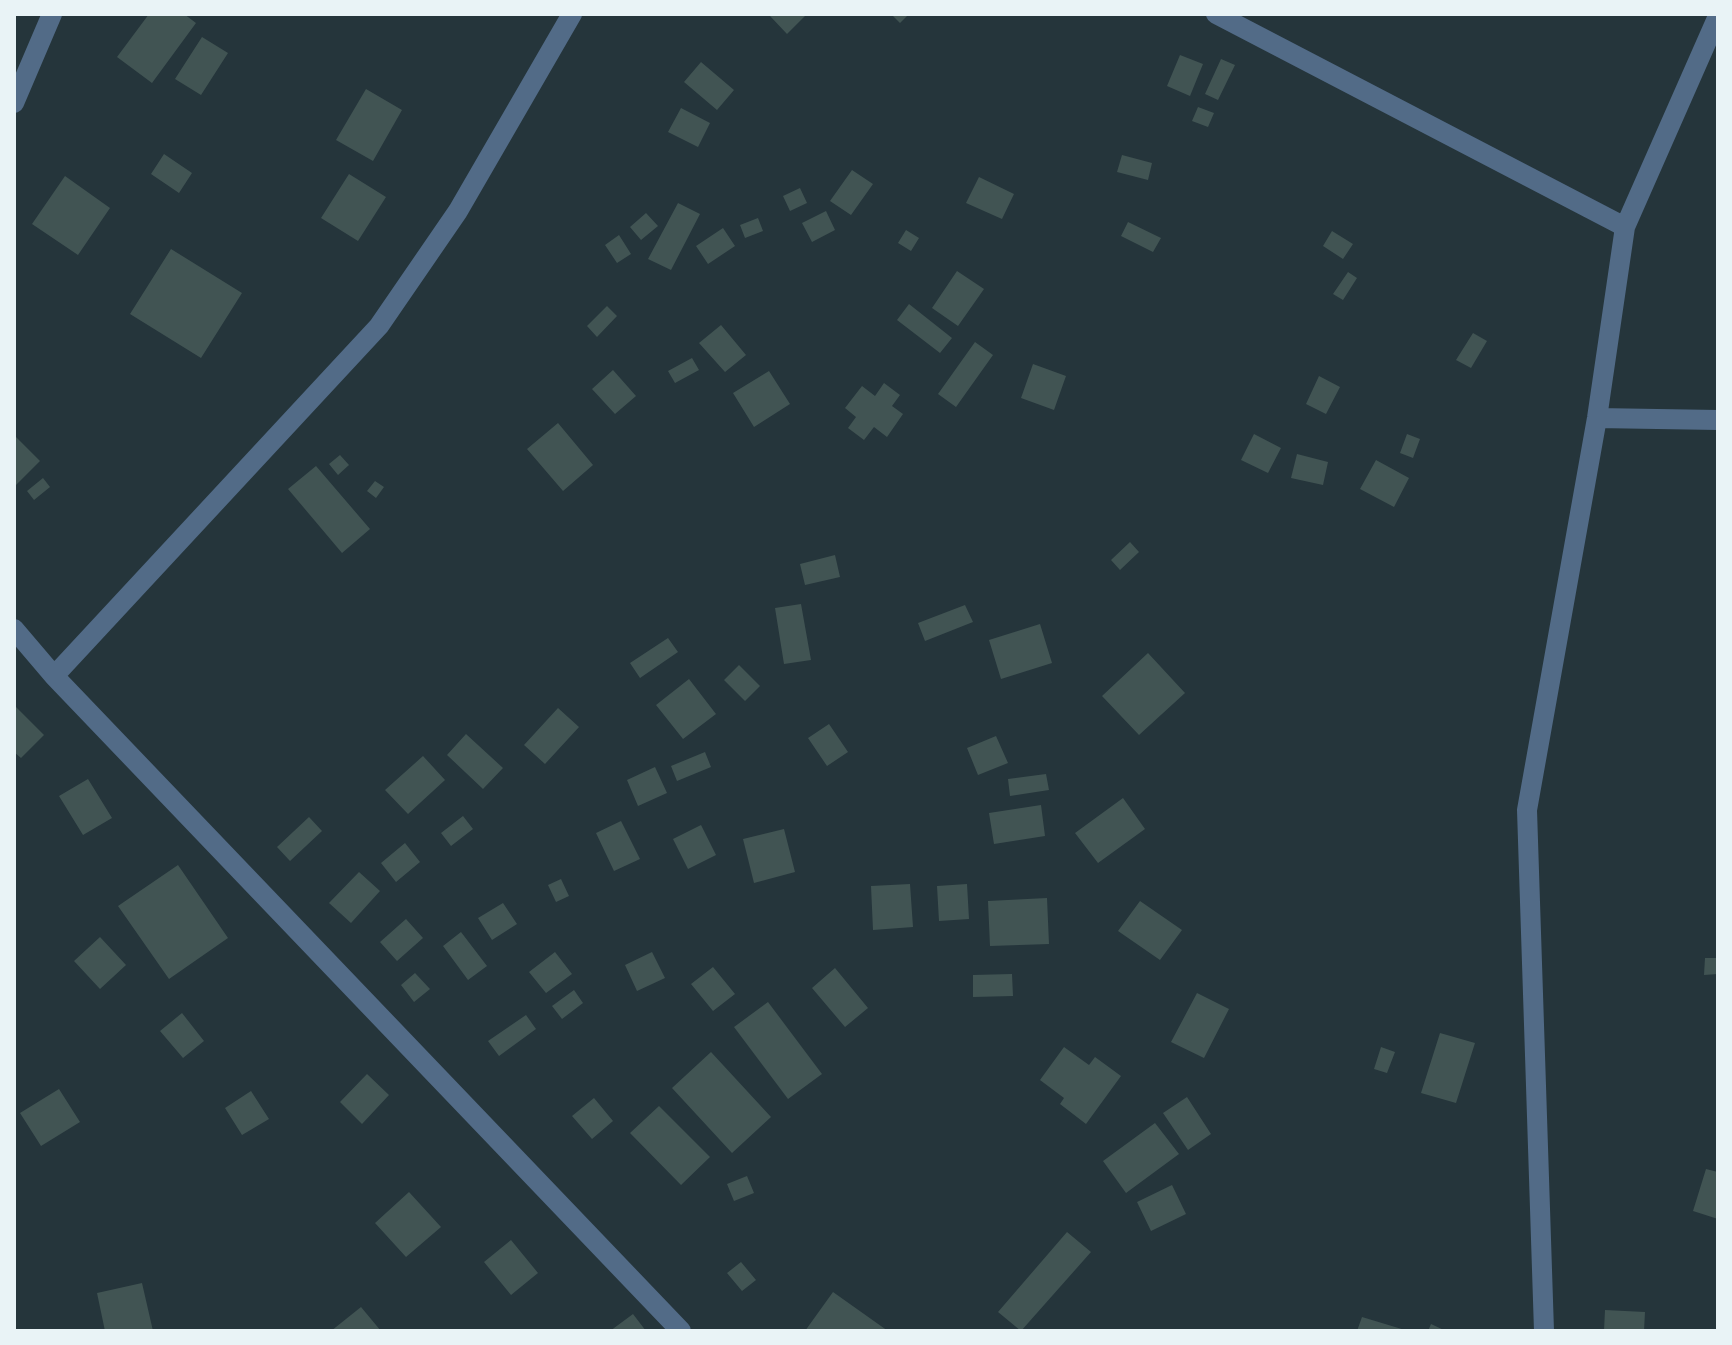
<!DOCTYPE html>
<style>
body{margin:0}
#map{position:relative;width:1732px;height:1345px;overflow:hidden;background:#25353b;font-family:Lora,serif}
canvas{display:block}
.frame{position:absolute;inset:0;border:16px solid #e9f3f6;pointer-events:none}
</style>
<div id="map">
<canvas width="1732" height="1345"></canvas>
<div class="frame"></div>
</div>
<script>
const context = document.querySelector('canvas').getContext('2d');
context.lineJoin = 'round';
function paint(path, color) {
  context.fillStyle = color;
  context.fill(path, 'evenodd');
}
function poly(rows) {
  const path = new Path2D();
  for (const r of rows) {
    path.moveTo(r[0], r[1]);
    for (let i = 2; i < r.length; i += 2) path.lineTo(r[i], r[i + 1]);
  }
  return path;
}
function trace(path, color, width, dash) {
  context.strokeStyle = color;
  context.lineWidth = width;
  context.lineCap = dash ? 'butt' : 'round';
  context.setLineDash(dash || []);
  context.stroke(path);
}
const building = poly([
 [149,14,184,14,196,23,152,83,117,57],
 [772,14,803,14,805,16,787,34,770,16],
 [891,14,909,14,900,23],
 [202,37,228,53,201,95,175,79],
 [1180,55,1203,64,1190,96,1167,86],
 [1221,59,1235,65,1218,100,1205,94],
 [701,62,734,90,717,110,684,82],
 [366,89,402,110,373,161,336,140],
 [1198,107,1214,113,1208,127,1192,121],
 [681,108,710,123,698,147,668,132],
 [164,154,192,173,179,193,151,174],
 [1122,155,1152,163,1148,180,1117,172],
 [852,170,873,184,851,215,830,201],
 [349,174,386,197,358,241,321,218],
 [65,176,110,208,78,255,32,224],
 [979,177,1014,194,1002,219,966,203],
 [800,188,807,203,790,211,783,196],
 [678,203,700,214,671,270,648,259],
 [826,211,835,230,812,242,802,223],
 [646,213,658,226,641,240,630,227],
 [758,218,763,231,745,238,740,225],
 [1128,222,1161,238,1153,252,1121,236],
 [723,228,735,246,708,264,696,246],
 [906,230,919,238,911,251,898,243],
 [1332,231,1353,244,1343,259,1323,246],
 [619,235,631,254,617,263,605,245],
 [171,249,242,293,201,358,130,314],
 [957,271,984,289,958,326,932,308],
 [1348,272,1357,278,1343,300,1333,294],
 [909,304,952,338,940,353,897,320],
 [607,306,617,316,597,337,587,326],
 [721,325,746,355,725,372,699,343],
 [1473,333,1487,341,1471,368,1456,360],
 [975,342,993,355,956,407,938,394],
 [692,358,699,370,675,383,668,371],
 [1033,364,1066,376,1054,410,1021,398],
 [613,370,636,396,615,414,592,389],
 [769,371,790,404,754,427,733,393],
 [1319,376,1340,387,1326,414,1306,404],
 [884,383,900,395,892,406,903,414,887,437,874,427,864,440,848,428,856,417,845,408,862,386,875,396],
 [558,423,593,465,563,491,527,449],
 [1254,434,1281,448,1268,473,1241,460],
 [1407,434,1420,439,1413,458,1400,453],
 [14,435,40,461,14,487],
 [1297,454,1328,462,1323,485,1291,478],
 [340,455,349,465,338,475,329,464],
 [1376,460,1409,478,1394,507,1360,489],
 [316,466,370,529,342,553,288,489],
 [43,478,50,487,34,500,27,491],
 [375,481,384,487,376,498,367,491],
 [1130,542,1139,552,1120,570,1111,560],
 [835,555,840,577,805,585,800,564],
 [801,604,811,660,784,664,775,608],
 [965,605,973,622,925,641,918,623],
 [1040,624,1052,663,1001,679,989,640],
 [668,638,678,652,640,678,630,663],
 [1148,653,1185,693,1139,735,1102,696],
 [739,665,760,686,745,701,724,680],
 [689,679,716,714,683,739,656,705],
 [14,705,44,735,21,758,14,752],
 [558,708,579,727,545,764,524,745],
 [829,724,848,752,827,766,808,738],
 [466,734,503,768,483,789,447,755],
 [996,736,1008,763,978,775,967,748],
 [705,752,711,767,677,781,671,766],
 [423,756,445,780,408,814,385,790],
 [655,767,667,793,638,806,627,780],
 [1046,774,1049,790,1010,796,1008,779],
 [88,779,112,818,83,835,59,796],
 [1123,798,1145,829,1098,863,1075,833],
 [1041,805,1045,836,994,844,989,813],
 [463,816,473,829,451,846,441,833],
 [309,817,322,831,290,861,277,847],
 [621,821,640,859,614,871,596,833],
 [701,825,716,855,688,869,673,839],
 [784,829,795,872,754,883,743,839],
 [405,843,420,862,396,882,381,863],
 [178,865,228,938,169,979,118,906],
 [359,872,380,891,351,923,329,903],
 [561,879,569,896,556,902,548,885],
 [910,884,913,927,873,930,871,886],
 [967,884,969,919,939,921,937,886],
 [1047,898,1049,944,990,946,988,901],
 [1140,901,1182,930,1160,960,1118,931],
 [503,903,517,924,492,940,478,918],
 [406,919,423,938,397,961,380,942],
 [461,932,487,966,468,980,443,946],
 [100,937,126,965,100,989,74,961],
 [555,952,572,974,546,993,529,972],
 [652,952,665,978,637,991,625,965],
 [1705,958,1718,958,1718,974,1704,975],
 [713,967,735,994,713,1011,691,984],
 [835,968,868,1008,845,1027,812,988],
 [415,973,430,989,414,1002,401,985],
 [1012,974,1013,996,973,997,973,975],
 [574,990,583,1003,562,1019,552,1006],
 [1197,993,1229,1009,1204,1058,1171,1042],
 [768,1002,822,1074,788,1099,734,1027],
 [182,1013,204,1041,183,1058,160,1031],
 [526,1015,536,1029,499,1056,488,1041],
 [1440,1033,1475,1043,1456,1103,1421,1093],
 [1064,1047,1089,1065,1095,1057,1121,1076,1086,1124,1060,1104,1064,1098,1040,1080],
 [1381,1047,1395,1052,1387,1073,1374,1069],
 [711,1052,771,1117,732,1153,672,1088],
 [367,1074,389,1095,362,1124,340,1102],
 [59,1089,80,1122,41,1146,20,1113],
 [251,1091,269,1119,242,1135,225,1108],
 [1187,1097,1211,1134,1188,1150,1163,1113],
 [594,1098,613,1121,592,1139,572,1116],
 [659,1106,710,1157,681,1185,630,1133],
 [1155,1123,1179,1154,1126,1193,1103,1161],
 [1706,1169,1718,1172,1718,1219,1693,1211],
 [747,1176,754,1193,734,1201,727,1184],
 [1172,1185,1186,1214,1151,1231,1137,1202],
 [409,1192,441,1227,406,1257,375,1223],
 [1067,1232,1091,1252,1021,1331,998,1312],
 [511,1240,538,1273,511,1295,484,1262],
 [741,1262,756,1280,742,1291,727,1273],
 [142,1283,153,1331,105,1331,97,1293],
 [833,1292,888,1331,805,1331],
 [361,1307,381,1331,331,1331],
 [1605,1310,1645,1312,1644,1331,1604,1331],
 [633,1314,646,1331,610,1331],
 [1362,1317,1405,1330,1405,1331,1357,1331],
 [1431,1324,1446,1331,1428,1331]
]);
const minor = poly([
 [1216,14,1625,227],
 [14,103,52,14],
 [1597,418,1718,420],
 [14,629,54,676,681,1331],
 [54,676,379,326,458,211,572,14],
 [1544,1331,1527,810,1597,418,1625,227,1718,16]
]);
paint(building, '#415453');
trace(minor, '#526b87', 20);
</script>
